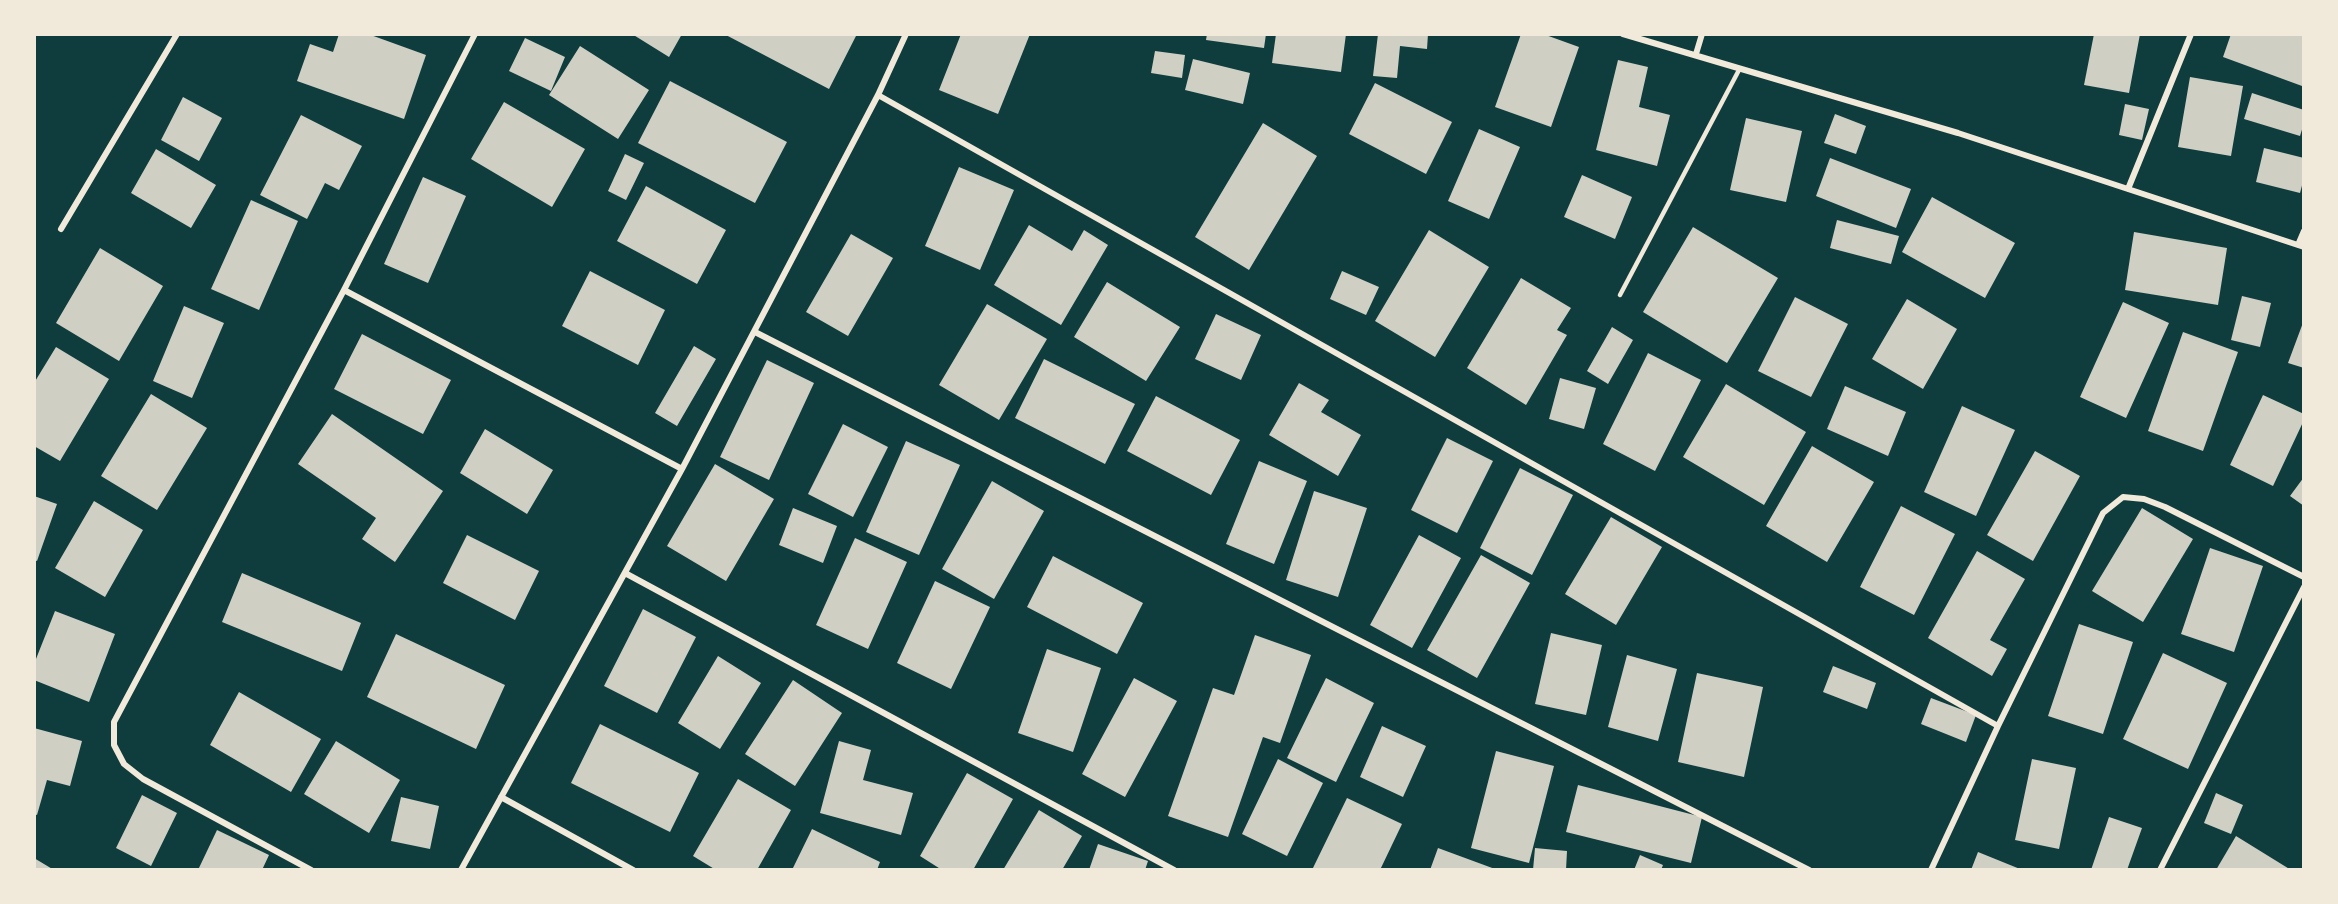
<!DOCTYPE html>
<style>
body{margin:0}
#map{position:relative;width:2338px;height:904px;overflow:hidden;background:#0f3d3e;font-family:"DejaVu Sans",sans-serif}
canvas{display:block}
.frame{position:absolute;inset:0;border:36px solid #f1e9da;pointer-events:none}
</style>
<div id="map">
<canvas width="2338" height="904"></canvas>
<div class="frame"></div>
</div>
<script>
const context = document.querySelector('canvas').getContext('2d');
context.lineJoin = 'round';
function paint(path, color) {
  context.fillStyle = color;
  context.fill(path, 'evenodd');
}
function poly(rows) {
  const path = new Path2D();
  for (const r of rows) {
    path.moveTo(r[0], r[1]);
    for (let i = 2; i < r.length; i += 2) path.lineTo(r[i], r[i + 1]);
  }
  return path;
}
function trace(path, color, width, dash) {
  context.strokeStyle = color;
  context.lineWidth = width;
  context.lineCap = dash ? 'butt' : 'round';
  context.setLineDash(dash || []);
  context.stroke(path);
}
const building = poly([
 [339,34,368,34,426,55,404,119,297,81,310,44,333,52],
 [632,34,682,34,669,57],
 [724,34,857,34,829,89],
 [961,34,1030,34,998,114,939,90],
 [1207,34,1266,34,1264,48,1206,40],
 [1276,34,1346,34,1341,72,1272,63],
 [1378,34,1428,34,1427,49,1400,46,1397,78,1373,76],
 [1521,34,1543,34,1579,47,1551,127,1495,107],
 [2094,34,2140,34,2129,93,2084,85],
 [2231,34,2304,34,2302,86,2223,57],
 [525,38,565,57,551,91,509,71],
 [580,46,649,90,618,139,549,95],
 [1155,51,1185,55,1182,78,1151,73],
 [1193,59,1250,73,1243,104,1185,90],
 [1618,60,1648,67,1639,107,1670,115,1657,166,1596,150],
 [2190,77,2243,86,2231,156,2178,147],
 [670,81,787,142,755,203,638,143],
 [1375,83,1452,122,1426,174,1349,134],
 [2252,93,2304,110,2304,123,2300,136,2244,119],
 [183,97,222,118,199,161,161,140],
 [504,102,585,149,552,207,471,159],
 [2125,104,2149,109,2142,140,2119,135],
 [1835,114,1866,126,1856,154,1824,143],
 [301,115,362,146,339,190,325,183,307,219,260,195],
 [1746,118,1802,131,1786,202,1730,190],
 [1263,123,1317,156,1249,270,1195,237],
 [1479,129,1520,147,1489,219,1448,201],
 [2264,148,2304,158,2304,178,2300,193,2256,182],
 [156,149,216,185,191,228,131,193],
 [625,154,644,163,626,200,608,191],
 [1830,158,1911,189,1896,228,1816,196],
 [959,167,1014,190,980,270,925,246],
 [1582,175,1632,197,1615,239,1564,217],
 [423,177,466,196,428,283,384,264],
 [646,186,726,230,697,284,617,241],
 [1932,197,2015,243,1985,298,1902,252],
 [251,200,298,221,259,310,211,289],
 [1837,220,1899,236,1891,264,1830,248],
 [1029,225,1072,251,1084,230,1108,245,1061,325,994,285],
 [1693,227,1778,278,1727,363,1643,312],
 [1429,230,1489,267,1435,357,1375,321],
 [2134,232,2227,248,2218,305,2125,290],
 [851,234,893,258,848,336,806,312],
 [100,248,163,286,119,361,56,323],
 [590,271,665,310,638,365,562,326],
 [1342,271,1379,287,1366,315,1330,299],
 [1521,278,1571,308,1557,330,1567,335,1526,405,1467,368],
 [1107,282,1180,327,1146,381,1074,337],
 [2242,296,2271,303,2260,347,2231,340],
 [1795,297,1848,324,1811,397,1758,371],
 [1907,299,1957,329,1923,389,1872,359],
 [2123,302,2169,323,2126,418,2080,397],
 [987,304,1047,339,999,420,939,385],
 [184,306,224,323,192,398,153,381],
 [1216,314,1261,335,1241,380,1195,359],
 [2304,320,2304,368,2288,363],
 [1612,327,1633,340,1608,384,1587,371],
 [2183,332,2238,352,2203,451,2148,431],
 [362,334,451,380,423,434,334,389],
 [694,346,716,359,677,426,655,413],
 [56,347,109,379,60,461,34,446,34,383],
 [1648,353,1701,380,1655,471,1603,444],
 [1044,359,1135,404,1105,464,1015,418],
 [767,360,814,383,769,480,720,457],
 [1560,378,1596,388,1584,429,1549,419],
 [1299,383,1329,400,1321,412,1361,435,1338,476,1269,435],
 [1726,384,1806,432,1764,505,1683,457],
 [1845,386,1906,412,1888,456,1827,429],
 [151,394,207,428,157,510,101,476],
 [2263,395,2304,414,2304,420,2273,486,2230,465],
 [1156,396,1240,440,1211,495,1127,451],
 [1962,406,2015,430,1976,516,1924,492],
 [332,414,443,491,395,562,362,539,376,518,298,464],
 [843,424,888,447,853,517,808,494],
 [485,429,553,470,527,514,460,473],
 [1447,438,1493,461,1457,533,1411,510],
 [906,441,960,465,919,555,866,532],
 [1812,446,1874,482,1827,562,1766,526],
 [2035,451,2080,476,2033,561,1987,535],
 [1259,461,1307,481,1274,564,1226,544],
 [715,464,774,499,726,581,667,546],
 [1520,468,1573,495,1532,575,1480,548],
 [2304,477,2304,506,2290,496],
 [992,481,1044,511,994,599,942,569],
 [1314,491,1367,508,1338,597,1286,580],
 [34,496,57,504,37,561,34,560],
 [94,501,143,530,105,597,55,568],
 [1901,506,1955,534,1914,615,1860,587],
 [793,508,837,526,823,563,779,545],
 [2142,508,2193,539,2143,622,2092,591],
 [1611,517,1662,547,1616,625,1565,594],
 [467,535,539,571,515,620,443,583],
 [1419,535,1461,558,1412,648,1370,625],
 [855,538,907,562,868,649,816,625],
 [2210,548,2263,566,2234,652,2181,634],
 [1977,551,2025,579,1990,640,2007,649,1992,676,1928,638],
 [1481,555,1530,583,1477,678,1427,650],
 [1053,556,1143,603,1117,654,1027,607],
 [242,573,361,623,342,671,222,622],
 [935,581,990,607,951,689,897,663],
 [643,609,696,637,657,713,604,686],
 [55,611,115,634,89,702,34,680,34,664],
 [2079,624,2133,642,2103,734,2048,716],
 [1551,633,1602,645,1586,715,1535,704],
 [396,634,505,685,476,749,367,697],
 [1255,635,1311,655,1280,743,1263,737,1228,837,1168,816,1213,688,1234,695],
 [1047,649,1101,668,1073,752,1018,733],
 [2163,653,2227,683,2188,769,2123,739],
 [1627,655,1677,669,1658,741,1608,727],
 [718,656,761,683,720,749,678,723],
 [1833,666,1876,683,1867,709,1823,692],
 [1697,673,1763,687,1744,777,1678,762],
 [1134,678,1177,701,1125,797,1082,774],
 [1326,678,1374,703,1336,782,1287,758],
 [793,680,842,713,795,786,745,754],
 [239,692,321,739,291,792,210,745],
 [1931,698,1976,715,1966,742,1921,724],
 [600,724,699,773,670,832,571,783],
 [1382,726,1426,746,1403,797,1360,777],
 [34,728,82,741,70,786,47,780,37,815,34,814],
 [336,741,400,780,369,833,304,794],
 [839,741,871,750,863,780,913,793,901,835,820,813],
 [1496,751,1554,766,1529,863,1471,848],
 [1278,759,1323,783,1287,856,1242,834],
 [2032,759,2076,768,2059,849,2015,840],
 [967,773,1013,799,973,870,942,870,920,856],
 [738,779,791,810,757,870,716,870,693,856],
 [1578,785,1702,817,1691,863,1566,832],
 [2216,793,2243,805,2231,834,2204,823],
 [142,795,177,813,151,866,116,848],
 [401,797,439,806,430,849,391,841],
 [1347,798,1402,824,1380,870,1312,870],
 [1039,810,1082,836,1062,870,1003,870],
 [2109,817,2142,828,2127,870,2091,870],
 [812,829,880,862,877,870,792,870],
 [217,830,269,855,262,870,198,870],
 [2236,836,2291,870,2216,870],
 [1098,844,1148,861,1145,870,1089,870],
 [1438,848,1495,869,1495,870,1430,870],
 [1535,848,1567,851,1566,870,1533,870],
 [1978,852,2020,869,2020,870,1971,870],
 [1640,855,1663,865,1661,870,1634,870],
 [34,858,54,870,34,870]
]);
const service = poly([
 [1620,295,1739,70]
]);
const minor = poly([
 [1623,34,1958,133,2304,247],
 [1696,54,1702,34],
 [878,95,1998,726],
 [2128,189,2191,34],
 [61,229,177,34],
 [2298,245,2304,231],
 [344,290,682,469],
 [755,332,1809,870],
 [625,573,1174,870],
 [501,797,633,870],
 [311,870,143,779,124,764,114,745,114,722,344,290,475,34],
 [461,870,682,469,878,95,906,34],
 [1931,870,1998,726,2103,513,2123,497,2144,499,2165,507,2304,577],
 [2160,870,2304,587]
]);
paint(building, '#cfcfc3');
trace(service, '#f1e9da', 4.5);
trace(minor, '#f1e9da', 6);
</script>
